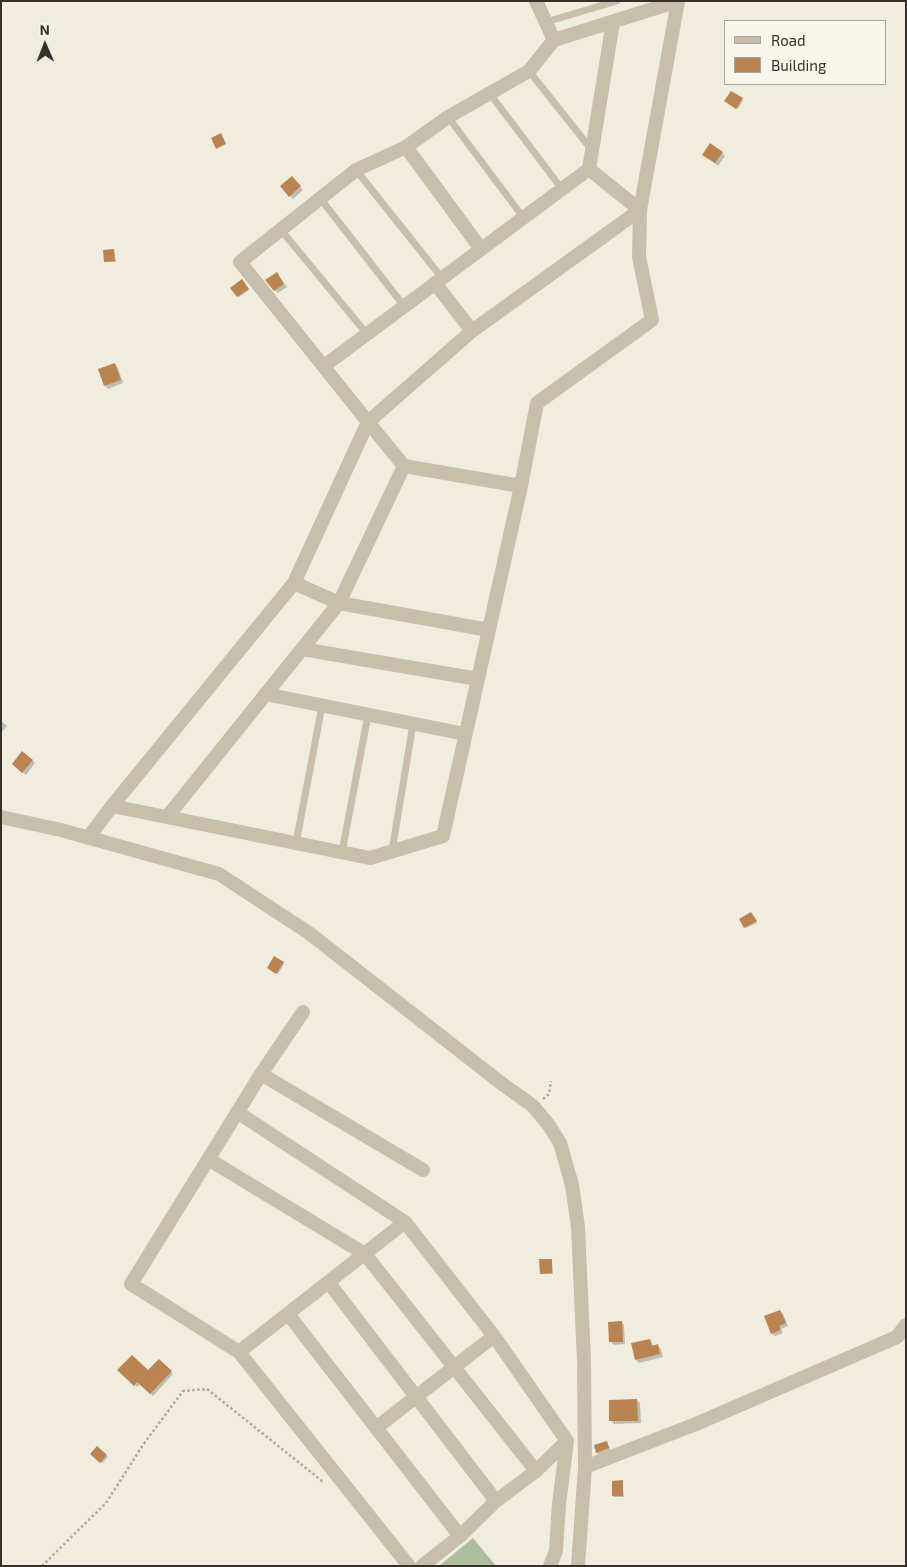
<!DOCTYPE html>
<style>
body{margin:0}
#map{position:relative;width:907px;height:1567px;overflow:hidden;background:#f0ecde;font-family:"Exo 2",sans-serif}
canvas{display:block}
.frame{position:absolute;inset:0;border:2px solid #35302a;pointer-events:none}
.legend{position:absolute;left:724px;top:20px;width:162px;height:65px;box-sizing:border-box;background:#f8f5ea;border:1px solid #aaa69d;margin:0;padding:6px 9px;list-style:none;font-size:15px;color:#35302a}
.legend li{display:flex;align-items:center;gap:10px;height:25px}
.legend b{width:25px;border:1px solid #aaa69d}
.north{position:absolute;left:20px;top:20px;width:50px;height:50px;-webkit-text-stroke:4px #f8f5ea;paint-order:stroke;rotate:359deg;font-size:14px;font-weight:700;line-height:20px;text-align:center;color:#35302a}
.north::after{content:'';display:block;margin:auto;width:18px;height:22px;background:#35302a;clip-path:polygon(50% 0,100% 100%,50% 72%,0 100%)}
</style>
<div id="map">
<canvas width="907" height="1567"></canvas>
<div class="frame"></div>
<ul class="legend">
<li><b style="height:6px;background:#c7beab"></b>Road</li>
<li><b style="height:14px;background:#ba8352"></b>Building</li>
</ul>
<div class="north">N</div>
</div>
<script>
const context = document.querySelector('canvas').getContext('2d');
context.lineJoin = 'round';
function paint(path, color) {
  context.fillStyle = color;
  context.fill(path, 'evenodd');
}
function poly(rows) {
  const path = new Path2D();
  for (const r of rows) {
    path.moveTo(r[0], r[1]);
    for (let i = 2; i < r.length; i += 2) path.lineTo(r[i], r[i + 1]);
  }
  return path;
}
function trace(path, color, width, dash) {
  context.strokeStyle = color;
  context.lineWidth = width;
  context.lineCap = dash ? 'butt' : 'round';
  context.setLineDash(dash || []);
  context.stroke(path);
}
const green = poly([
 [473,1538,496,1566,439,1566]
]);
const shadow = poly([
 [732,92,743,100,738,109,727,102],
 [722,153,725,156,718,166,704,155],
 [292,178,303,190,293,199,281,186],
 [114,250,116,262,106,262,105,261],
 [277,274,287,287,278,293,275,290],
 [242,281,249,290,239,297,232,288],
 [115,365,118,368,123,383,108,389,105,385],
 [1,721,7,726,1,733],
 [32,760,35,763,26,775,16,767],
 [752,915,757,923,746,928,745,927],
 [283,963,284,964,278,974,269,969],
 [552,1260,553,1274,542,1274,541,1273],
 [780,1311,783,1314,788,1326,781,1329,783,1333,775,1336,772,1333],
 [621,1322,624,1325,625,1344,614,1345,611,1342],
 [650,1340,654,1346,658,1346,661,1349,663,1357,639,1363,636,1360],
 [159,1361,173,1374,153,1396,140,1384,137,1387,119,1370,148,1372],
 [637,1400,640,1403,641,1423,614,1424,611,1421],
 [606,1443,609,1446,611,1452,600,1456,597,1453,595,1446],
 [98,1448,108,1457,102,1463,92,1454],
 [622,1482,624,1497,614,1497,613,1496]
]);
const building = poly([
 [731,91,743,98,736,109,724,101],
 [221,133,226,144,216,149,211,138],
 [710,143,723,152,715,163,702,155],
 [292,176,301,186,289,197,280,186],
 [114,249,115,261,104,262,103,250],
 [277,272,284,284,274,291,265,280],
 [242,279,249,289,237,297,230,288],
 [115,363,121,380,104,386,98,369],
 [22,751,33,760,22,773,12,764],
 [751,912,757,921,744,928,739,919],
 [274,956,284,962,276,974,267,968],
 [539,1259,552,1259,552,1273,540,1274],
 [780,1310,786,1323,779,1326,781,1330,771,1334,764,1316],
 [622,1321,623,1342,609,1342,608,1322],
 [650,1339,652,1346,658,1344,660,1354,635,1360,631,1343],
 [132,1355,148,1370,159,1359,172,1371,150,1394,137,1382,134,1386,117,1370],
 [637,1399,638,1421,609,1421,609,1400],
 [607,1441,609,1448,596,1453,594,1445],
 [97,1446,107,1455,100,1463,90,1454],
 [623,1480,623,1496,612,1496,612,1481]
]);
const path = poly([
 [543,1099,549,1094,551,1081],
 [42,1566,106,1503,143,1445,183,1391,207,1389,322,1481,324,1479]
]);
const lane = poly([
 [546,22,617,1],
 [529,71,591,149],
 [490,94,562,189],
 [448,117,523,217],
 [356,170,442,278],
 [320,198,404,306],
 [281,230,367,334],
 [296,843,322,706],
 [392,851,413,724],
 [342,852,368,715]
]);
const street = poly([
 [536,1,554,40],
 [678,1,554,40,529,71,448,117,406,147,356,170,240,262,368,422,404,466,521,486,443,836,370,858,112,806,294,583,368,422,472,331,640,210,678,1],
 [406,147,481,249],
 [435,283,472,331],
 [324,366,589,169,613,22],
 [521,486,537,403,652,320,639,257,640,210,589,169],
 [294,583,339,603,489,630],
 [302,649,478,679],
 [265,694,465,734],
 [1,817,61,830,219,874,309,933,501,1083,533,1106,548,1124,560,1143,572,1185,578,1227,584,1361,585,1467,578,1566],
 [167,817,339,603,404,466],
 [88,838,112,806],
 [261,1074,303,1012],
 [237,1112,405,1222],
 [208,1159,365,1254,536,1471],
 [329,1283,496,1501],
 [288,1314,460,1536],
 [239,1352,131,1284,261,1074,423,1170],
 [376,1428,494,1336],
 [585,1467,696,1424,897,1337,906,1325],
 [409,1566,239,1352,405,1222,494,1336,567,1441,536,1471,496,1501,460,1536,422,1566],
 [550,1566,556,1551,559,1504,567,1441]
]);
paint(green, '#acbe9f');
paint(shadow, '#0003');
paint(building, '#ba8352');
trace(path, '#b3a995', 2.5, [2.5, 2.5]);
trace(lane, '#c7beab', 7);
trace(street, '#c7beab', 14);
</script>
